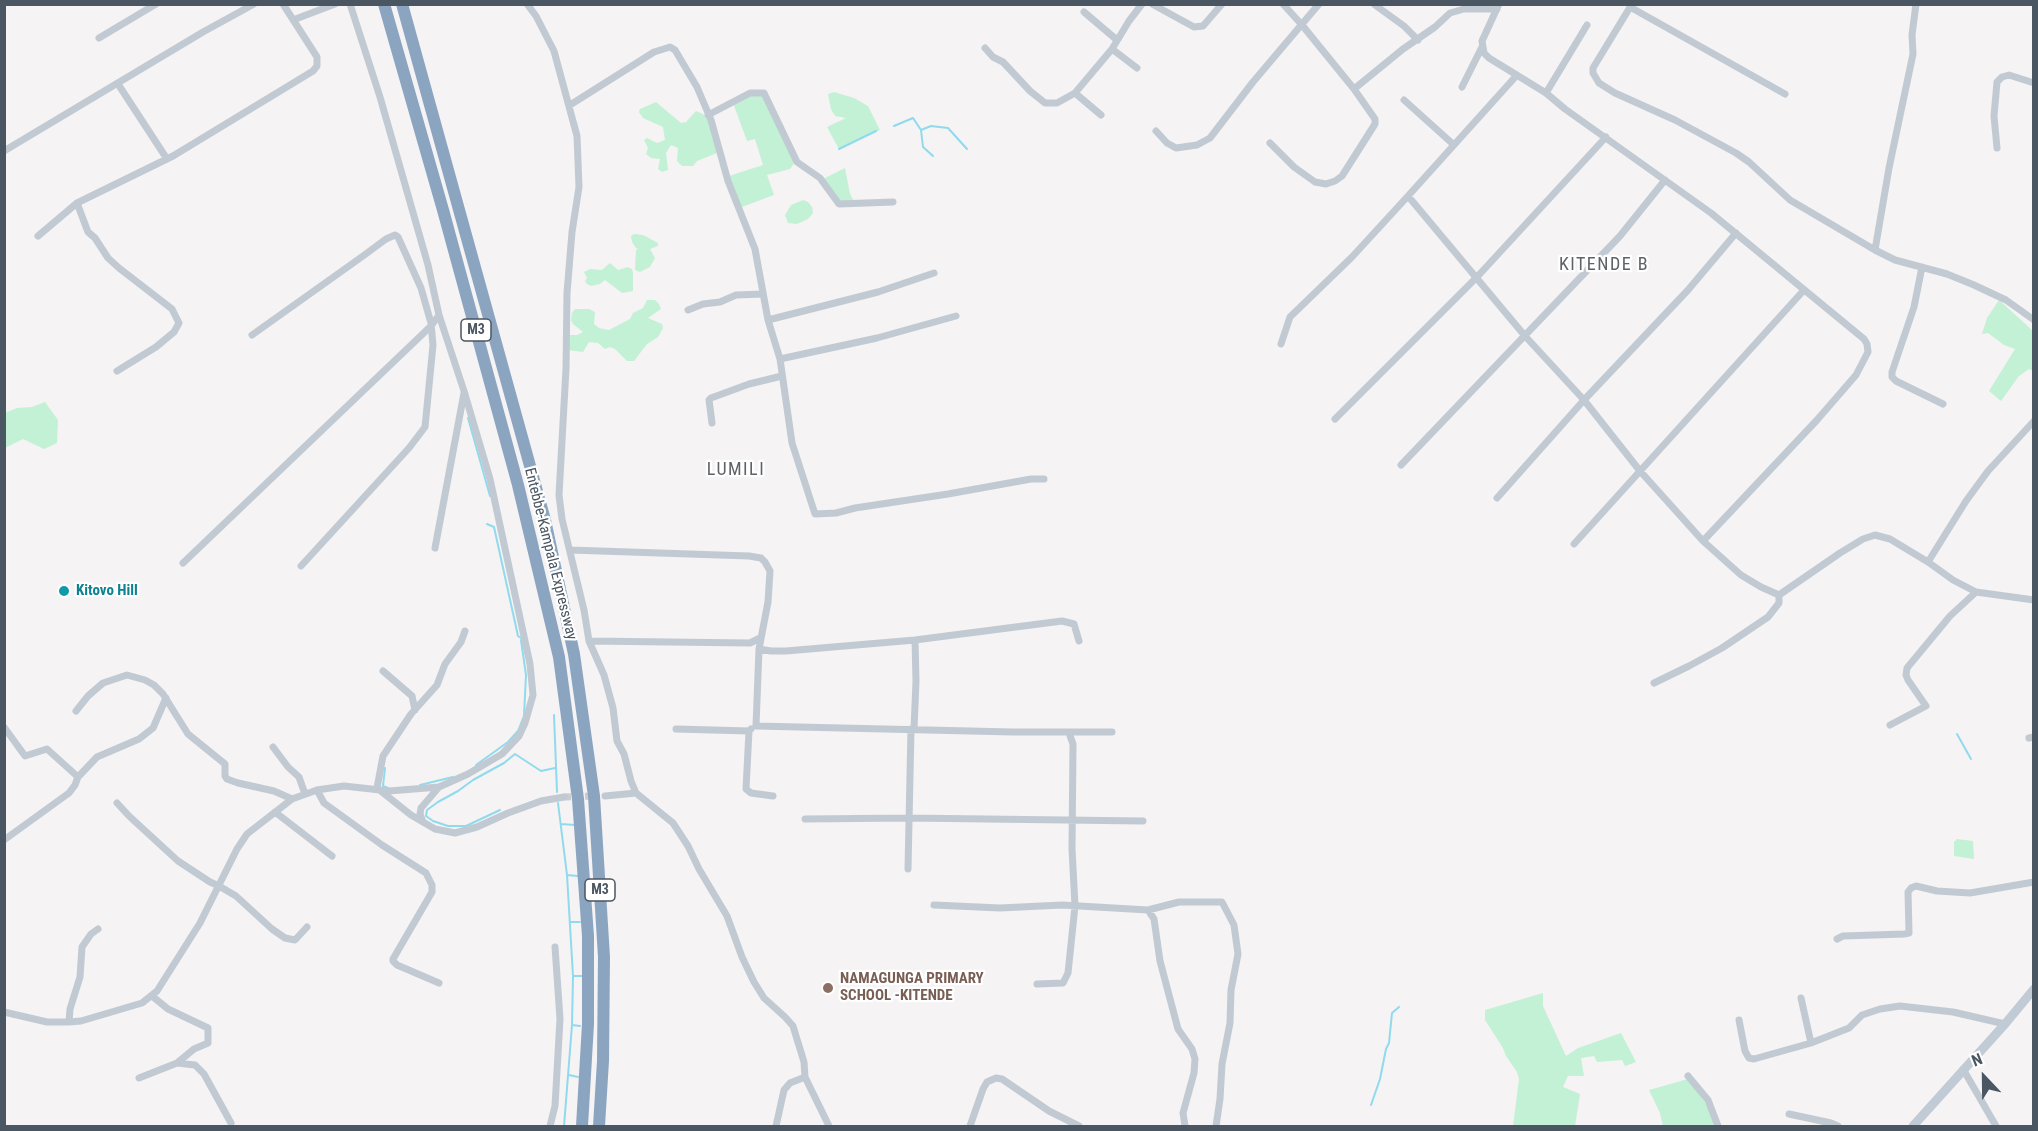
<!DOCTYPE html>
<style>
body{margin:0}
#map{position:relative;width:2038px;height:1131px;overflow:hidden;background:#f5f3f3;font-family:"Roboto Condensed",sans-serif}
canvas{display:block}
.frame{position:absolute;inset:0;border:6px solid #4a5661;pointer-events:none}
.north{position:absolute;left:1954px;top:1047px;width:60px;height:60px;-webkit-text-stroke:4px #fff;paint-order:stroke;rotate:338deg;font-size:16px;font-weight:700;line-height:24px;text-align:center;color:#4a5661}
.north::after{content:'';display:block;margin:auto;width:21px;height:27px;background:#4a5661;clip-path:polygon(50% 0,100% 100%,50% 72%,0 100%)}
</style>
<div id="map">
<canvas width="2038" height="1131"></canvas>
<div class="frame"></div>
<div class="north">N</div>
</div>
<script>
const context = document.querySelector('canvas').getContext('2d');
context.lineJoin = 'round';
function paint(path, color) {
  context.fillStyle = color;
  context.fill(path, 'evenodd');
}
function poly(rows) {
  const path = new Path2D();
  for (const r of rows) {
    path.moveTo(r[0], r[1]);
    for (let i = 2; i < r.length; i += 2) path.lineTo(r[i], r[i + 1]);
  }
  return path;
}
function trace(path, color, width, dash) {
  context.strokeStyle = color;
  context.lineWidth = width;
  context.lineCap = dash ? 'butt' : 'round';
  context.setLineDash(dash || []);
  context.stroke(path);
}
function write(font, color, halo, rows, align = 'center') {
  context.font = font + ' "Roboto Condensed",sans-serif';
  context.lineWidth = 4.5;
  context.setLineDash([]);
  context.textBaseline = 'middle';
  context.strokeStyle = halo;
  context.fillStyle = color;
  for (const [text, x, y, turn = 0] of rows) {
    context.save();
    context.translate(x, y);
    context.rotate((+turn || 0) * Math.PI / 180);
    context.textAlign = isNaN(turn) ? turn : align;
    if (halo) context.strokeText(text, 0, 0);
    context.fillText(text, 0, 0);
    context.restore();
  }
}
const green = poly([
 [834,92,854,98,868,106,880,130,839,149,827,127,846,118,835,116,831,109,828,94],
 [762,94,795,162,790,169,767,175,774,195,739,208,729,176,763,165,755,139,747,141,733,103,746,97],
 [656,102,681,123,686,122,696,111,703,114,709,121,717,153,697,161,693,166,682,166,677,161,678,148,671,145,666,153,668,170,662,172,658,169,660,159,651,158,646,154,648,148,644,140,647,138,657,143,665,140,663,127,643,118,639,112,640,109],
 [845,168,850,194,855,203,843,203,838,200,823,179],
 [803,200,808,202,812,207,813,213,808,219,797,224,788,223,785,215,791,205],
 [634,234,643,235,658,243,658,246,650,249,655,258,650,267,640,272,635,270,636,250,638,249,636,248,632,242,631,236],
 [610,263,618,270,628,267,632,269,633,273,633,291,622,293,605,280,600,284,591,286,587,284,585,281,587,278,584,272,590,269,602,270],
 [647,300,655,300,659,304,661,309,648,318,662,324,663,328,658,337,647,344,634,361,627,361,615,349,610,347,605,349,598,343,589,342,583,352,568,350,566,335,577,335,583,332,573,324,571,320,572,313,575,309,589,309,595,312,594,324,599,328,609,330,630,319,633,313,643,308],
 [1999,300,2033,331,2033,371,2029,369,2019,376,2001,401,1989,391,2015,349,2004,345,1988,333,1982,334,1987,318],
 [45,402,58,420,57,443,44,449,23,439,5,448,5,413,17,408,32,407],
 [1957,839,1973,841,1974,859,1954,856,1954,842],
 [1543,993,1543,1006,1566,1056,1578,1048,1621,1033,1636,1062,1625,1066,1622,1060,1597,1062,1594,1056,1581,1058,1584,1076,1568,1076,1563,1087,1580,1094,1575,1126,1513,1126,1519,1079,1517,1072,1506,1056,1503,1048,1485,1020,1485,1010],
 [1688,1079,1710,1109,1716,1126,1663,1126,1660,1113,1649,1090]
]);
const stream = poly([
 [894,126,913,118,921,130,923,147,933,156],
 [921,130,931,126,948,128,967,149],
 [839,149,876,131],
 [468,418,490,496],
 [487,524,494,527,518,636,521,638],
 [554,715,557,792],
 [1957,734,1971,759],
 [476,765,508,742,518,731,524,716,526,675,521,640],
 [385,768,383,786,388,788],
 [420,785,453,777],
 [558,803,567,875,573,976,572,1025,564,1126],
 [500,810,466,826,448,826,433,821,426,816,427,810,438,802,458,791,473,780,504,763,515,754,541,771,555,768],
 [561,824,575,825],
 [567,875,578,876],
 [571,922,580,922],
 [573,976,582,976],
 [572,1025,580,1026],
 [569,1075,578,1077],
 [1371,1105,1380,1079,1386,1049,1389,1043,1392,1013,1399,1007]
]);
const minorTunnel = poly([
 [564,797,597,796]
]);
const minor = poly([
 [527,4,536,16,554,51,577,136,579,187,572,232,567,293,566,369,559,495,562,519,584,610,589,641,604,675,613,708,617,741,624,754,631,781,636,793,673,823,688,846,699,869,727,916,742,957,754,982,764,998,785,1017,793,1026,804,1062,805,1077],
 [1152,4,1194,27,1203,26,1222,4],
 [1283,4,1302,25,1354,89,1403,49,1435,27,1450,13,1464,9,1497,9],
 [1499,4,1482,41,1484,53,1489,58,1546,93,1565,109,1711,213,1864,339,1867,344,1868,352,1856,375,1817,420,1703,541],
 [1632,4,1593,68,1593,73,1599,83,1615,93,1675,120,1736,153,1749,162,1790,200,1875,250,1895,260,1947,274,1974,285,2006,300,2034,320],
 [1375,5,1404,26,1418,40],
 [1630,7,1785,94],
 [1084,12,1117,40],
 [293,20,335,4],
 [99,38,156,4],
 [985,48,993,57,1003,62,1030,91,1045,103,1057,103,1075,93,1112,49,1129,21,1142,4],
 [1112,49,1137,68],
 [1517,75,1408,196,1525,336,1584,400,1640,471,1703,541,1741,575,1761,587,1779,595],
 [118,84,167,159],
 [1462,87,1482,47],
 [1075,93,1101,115],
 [1546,93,1587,25],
 [1404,100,1454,145],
 [570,105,654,52,670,47,675,50,697,87,711,120,728,181,755,249,768,320,780,359,792,443,815,514,836,513,855,508,948,494,1031,479,1044,479],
 [708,115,750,93,764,93,797,162,820,178,839,204,893,202],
 [1156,131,1167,143,1176,148,1197,145,1210,138,1253,82,1319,4],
 [1270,143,1294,167,1315,182,1326,184,1335,181,1342,176,1375,124,1375,119,1354,89],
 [1997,148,1994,116,1997,82,2002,77,2009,75,2034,83],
 [4,151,203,32,254,4],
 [77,203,88,232,95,238,108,258,119,268,172,309,179,323,174,332,156,347,117,371],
 [38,236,77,203,173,156,313,71,317,66,317,57,283,4],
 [1875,250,1889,168,1913,54,1912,35,1916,4],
 [1922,267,1914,307,1892,372,1892,377,1896,381,1943,404],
 [688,310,703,304,720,302,736,295,763,294],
 [768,320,878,292,934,273],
 [252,335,363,256,386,239,395,235,398,237,421,288,431,323,433,345,425,427,409,448,301,566],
 [1281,344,1290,317,1352,257,1408,196],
 [780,359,877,338,956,316],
 [1335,419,1477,277,1606,137],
 [712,423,709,400,711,398,749,384,782,376],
 [1401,465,1620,236,1665,180],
 [1497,498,1584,400,1688,290,1736,233],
 [1574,544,1804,290],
 [435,548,464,393],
 [570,550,749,556,761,558,765,562,770,571,768,602,759,649,756,726,1013,732,1112,732],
 [1928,562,1966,501,1988,471,2034,421],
 [183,563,431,326,439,315],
 [465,631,461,642,445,664,437,685,411,714,383,756,377,788,411,815,435,829,455,833,477,827,508,813,541,801,564,797],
 [589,641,750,643,760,638],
 [759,649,771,651,786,651,915,640,1062,621,1074,624,1079,641],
 [383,671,412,696,415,710],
 [1654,683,1689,666,1722,648,1768,617,1779,603,1779,595,1840,553,1863,539,1875,535,1890,539,1928,562,1953,580,1976,592,2034,600],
 [76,711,88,696,103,683,127,675,145,680,154,685,163,694,188,734,225,764,225,776,227,779,238,783,274,791,292,799],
 [1890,725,1926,706,1908,680,1906,675,1907,668,1950,616,1976,592],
 [4,727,25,756,47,749,78,777,75,785,69,793,4,840],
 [676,729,749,731,751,729],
 [914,729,916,681,915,640],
 [749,731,746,789,751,793,773,796],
 [2029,738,2034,737],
 [273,747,288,767,299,777,305,794],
 [78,777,97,757,139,739,153,728,166,698],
 [317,790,324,803,382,845,426,873,432,885,432,892,393,959,393,961,397,965,439,983],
 [605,796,636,793],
 [117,803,129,816,178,861,210,882,219,886,236,896,272,929,285,938,295,940,307,927],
 [275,812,332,856],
 [805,819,908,818,1143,821],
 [423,822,420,814,421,808,439,787],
 [908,869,911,729],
 [934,905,1000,908,1062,905,1148,910,1154,919,1160,961,1178,1029,1192,1049,1195,1059,1194,1073,1183,1113,1185,1126],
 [1148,910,1179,902,1222,902,1234,925,1238,954,1231,990,1230,1023,1222,1064,1220,1099,1216,1126],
 [1837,939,1843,936,1904,934,1909,933,1908,892,1911,888,1916,886,1937,891,1970,893,2034,882],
 [1037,984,1063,983,1068,973,1075,906,1072,849,1073,744,1069,733],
 [1801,998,1811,1043],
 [4,1012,47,1022,69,1022,81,1021,142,1003,157,991,200,923,237,849,247,834,292,799,317,790,344,786,389,791,439,787,468,774,502,754,519,736,525,723,533,695,530,664,490,479,464,391,439,315,428,265,380,97,350,4],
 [1739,1020,1745,1051,1749,1058,1754,1059,1811,1043,1849,1028,1862,1015,1880,1009,1900,1006,1953,1012,2005,1024],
 [69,1022,70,1009,80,977,82,947,91,934,98,929],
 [177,1063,195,1065,204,1074,231,1123],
 [1963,1069,1996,1126],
 [1688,1076,1708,1100,1718,1126],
 [139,1078,177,1063,194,1049,208,1043,208,1028,168,1009,152,996],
 [1789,1114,1831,1123,1838,1126],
 [550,1126,555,1106,560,1019,555,947],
 [776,1126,784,1090,790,1083,805,1077,829,1126],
 [970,1126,983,1089,987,1082,996,1078,1002,1079,1049,1111,1079,1126]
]);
const secondary = poly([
 [1913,1126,2005,1024,2034,989]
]);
const motorway = poly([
 [384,4,443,210,518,485,559,657,578,799,588,936,588,1024,582,1126],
 [402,4,545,520,574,654,594,796,604,957,603,1061,599,1126]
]);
const markers = [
 [64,591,6,"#0f9aa8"],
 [828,988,6,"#8d6e63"]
];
const shields = [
 [476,330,30],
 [600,890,30]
];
const shieldNames = [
 ["M3",476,330],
 ["M3",600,890]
];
const streetNames = [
 ["Entebbe-Kampala Expressway",550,554,76]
];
const cultureNames = [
 ["Kitovo Hill",76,591]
];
const educationNames = [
 ["NAMAGUNGA PRIMARY",840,979],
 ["SCHOOL -KITENDE",840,996]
];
const quarterNames = [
 ["KITENDE B",1604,265],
 ["LUMILI",736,470]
];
paint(green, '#c3f1d5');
trace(stream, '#90daee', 2);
trace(minorTunnel, '#caccce', 7, [7, 3.5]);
trace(minor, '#c1cad2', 7);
trace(secondary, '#c1cbd6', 9);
trace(motorway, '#8ba5c1', 12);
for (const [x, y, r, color] of markers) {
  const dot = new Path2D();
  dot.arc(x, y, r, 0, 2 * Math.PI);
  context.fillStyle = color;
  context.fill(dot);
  trace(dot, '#fff', 2);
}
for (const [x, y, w] of shields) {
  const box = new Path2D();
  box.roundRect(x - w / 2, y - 11, w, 22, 4.5);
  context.fillStyle = '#fff';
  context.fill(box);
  trace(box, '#4a5661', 1.5);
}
write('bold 14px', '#4a5661', null, shieldNames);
write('15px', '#4a5661', '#fff', streetNames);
write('bold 15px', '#0d838f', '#fff', cultureNames, 'left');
write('bold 15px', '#785e54', '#fff', educationNames, 'left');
context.letterSpacing = '1.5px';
write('18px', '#5f6368', '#fff', quarterNames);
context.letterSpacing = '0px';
</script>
